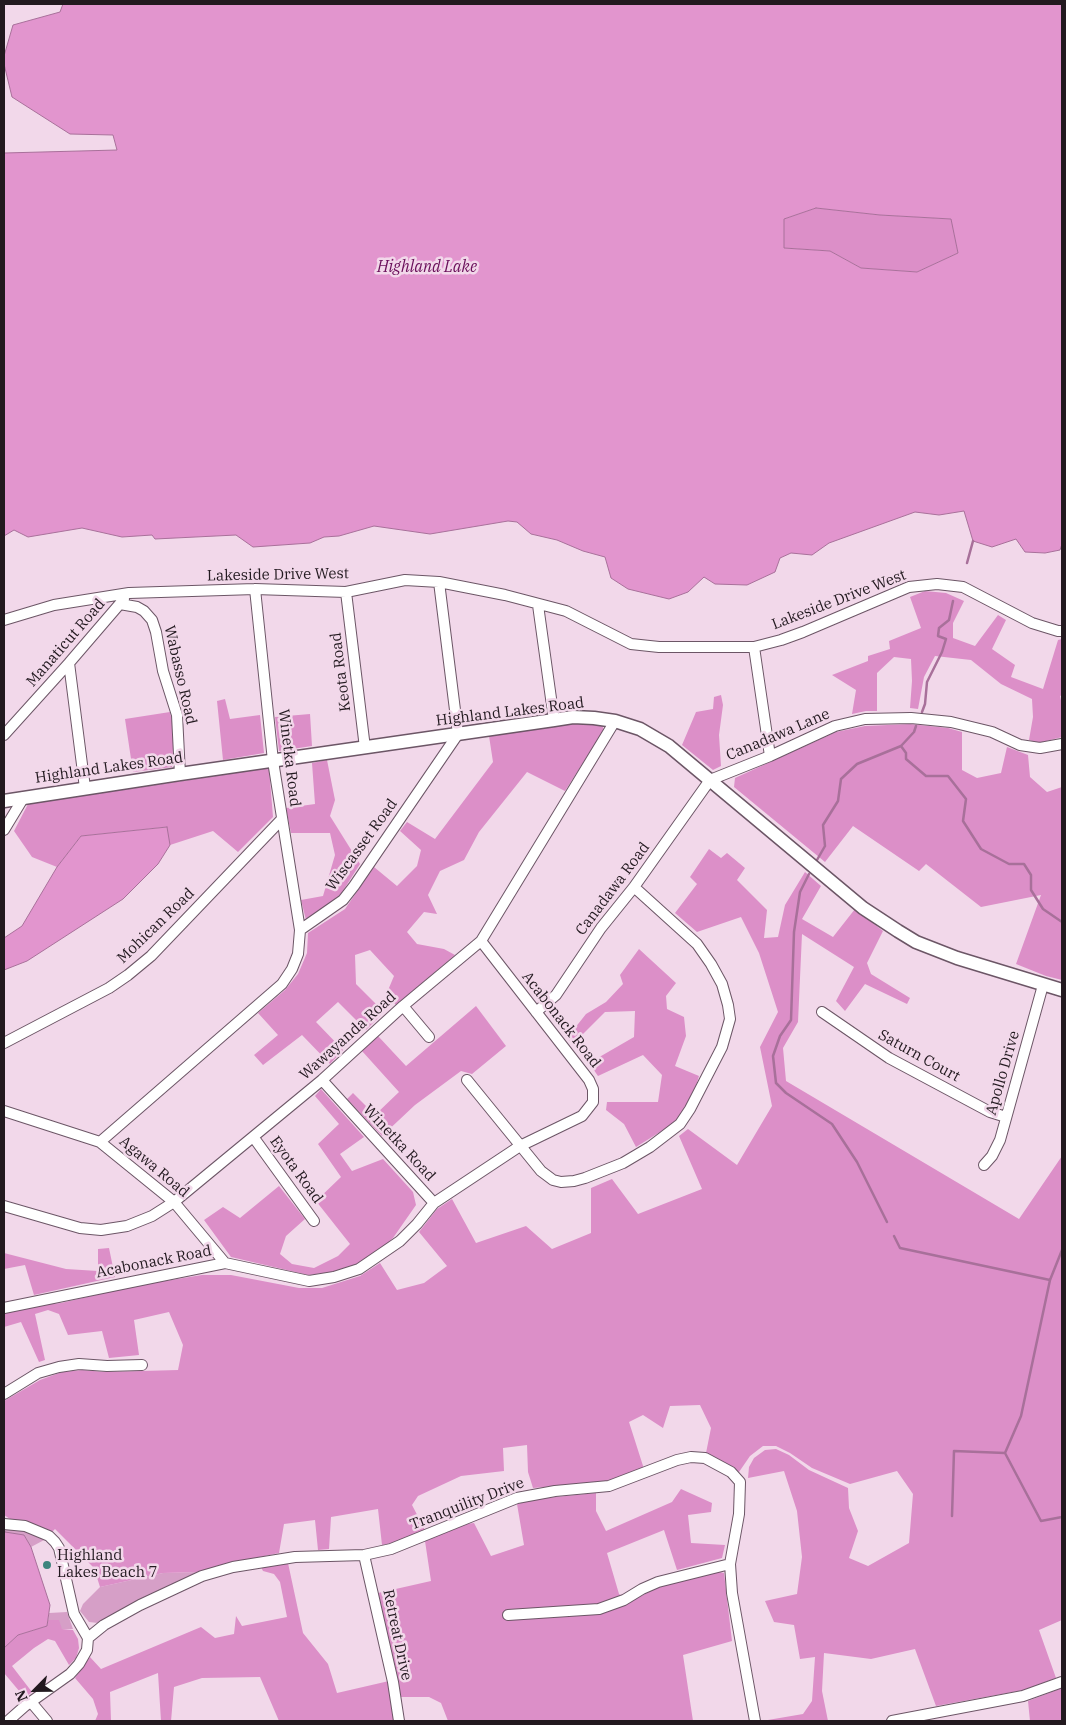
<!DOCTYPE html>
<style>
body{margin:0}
#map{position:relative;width:1066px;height:1725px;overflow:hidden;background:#f2d8ea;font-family:"IBM Plex Serif",serif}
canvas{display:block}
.frame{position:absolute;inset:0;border:5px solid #22191f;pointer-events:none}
.north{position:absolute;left:10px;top:1665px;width:50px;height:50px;-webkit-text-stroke:4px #f2d8ea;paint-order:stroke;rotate:247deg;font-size:14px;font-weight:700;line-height:20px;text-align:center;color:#22191f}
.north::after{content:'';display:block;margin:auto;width:18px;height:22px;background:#22191f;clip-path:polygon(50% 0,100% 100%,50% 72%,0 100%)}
</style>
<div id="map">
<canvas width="1066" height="1725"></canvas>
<div class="frame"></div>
<div class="north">N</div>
</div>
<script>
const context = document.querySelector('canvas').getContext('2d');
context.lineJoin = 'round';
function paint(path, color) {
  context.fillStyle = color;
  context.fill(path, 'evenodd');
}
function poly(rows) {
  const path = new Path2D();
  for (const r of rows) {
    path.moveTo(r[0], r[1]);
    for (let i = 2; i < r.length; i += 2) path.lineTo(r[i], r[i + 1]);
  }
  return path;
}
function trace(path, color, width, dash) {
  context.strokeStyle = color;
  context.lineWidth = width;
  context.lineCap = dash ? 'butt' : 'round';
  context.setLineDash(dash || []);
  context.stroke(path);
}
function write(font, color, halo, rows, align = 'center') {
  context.font = font + ' "IBM Plex Serif",serif';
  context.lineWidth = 5;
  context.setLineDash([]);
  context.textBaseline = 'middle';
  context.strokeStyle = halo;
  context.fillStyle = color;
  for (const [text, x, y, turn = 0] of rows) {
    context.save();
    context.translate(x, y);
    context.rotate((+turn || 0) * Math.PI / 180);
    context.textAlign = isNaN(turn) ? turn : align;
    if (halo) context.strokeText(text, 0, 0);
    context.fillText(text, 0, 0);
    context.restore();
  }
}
const green = poly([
 [4,1528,24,1530,46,1539,31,1547,24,1535,4,1533],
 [200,1572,133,1603,98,1623,89,1622,80,1611,83,1604,100,1587,163,1573],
 [67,1612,73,1629,62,1629,48,1620,49,1613]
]);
const forest = poly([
 [816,208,880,215,952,219,958,253,917,272,861,268,830,251,784,248,784,219],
 [925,591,946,593,964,601,953,623,953,638,975,646,998,615,1006,620,992,649,1015,665,1011,677,1043,689,1058,640,1062,639,1062,695,1060,696,1062,705,1062,737,1039,743,1029,740,1033,717,1032,699,1001,684,971,660,935,656,924,677,918,709,910,708,912,681,911,659,894,657,877,673,877,711,866,711,852,714,856,690,832,675,868,661,868,656,890,649,889,641,921,628,910,597],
 [721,695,723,705,719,735,721,766,713,770,682,745,696,712,713,709,714,697],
 [225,699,230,719,260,715,264,753,223,760,217,701],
 [170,712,174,730,172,767,133,772,125,719],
 [310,714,312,746,279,751,275,717],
 [574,723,602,725,604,730,565,791,527,772,479,832,464,860,440,871,428,895,437,914,424,912,407,932,417,944,444,949,455,955,396,1005,386,995,394,976,370,950,355,955,356,984,384,1012,366,1030,338,1002,316,1022,343,1050,330,1064,302,1035,263,1065,254,1055,278,1035,258,1013,285,990,298,974,307,953,308,933,345,909,374,867,397,886,417,866,421,850,400,831,407,822,435,839,493,762,489,736],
 [910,724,948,728,962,732,962,770,977,778,1001,773,1007,747,1028,755,1030,777,1047,792,1062,787,1062,980,1046,976,1016,964,1041,895,981,907,926,864,919,871,853,826,825,862,734,787,735,778,836,732,865,726],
 [327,760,335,800,330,816,360,864,341,894,324,908,306,920,301,900,323,896,335,855,330,833,291,833,286,808,315,804,312,763],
 [269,768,273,817,238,852,213,831,170,845,166,827,81,836,57,867,32,857,14,831,28,804],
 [709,849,721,858,727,853,745,868,737,880,767,910,764,938,778,937,785,905,805,872,821,886,802,919,833,937,855,909,883,931,867,963,871,974,910,998,907,1004,865,984,845,1011,836,1001,854,967,802,934,798,1022,783,1048,786,1081,1019,1219,1062,1156,1062,1620,1039,1630,1056,1678,1024,1690,936,1706,915,1649,871,1659,824,1653,822,1691,828,1721,762,1721,803,1714,812,1701,815,1657,800,1659,794,1625,774,1622,765,1601,797,1594,802,1557,797,1511,784,1471,748,1478,749,1467,754,1458,765,1450,776,1449,789,1455,809,1470,848,1488,849,1508,858,1531,849,1558,868,1566,909,1543,913,1494,897,1471,850,1484,812,1468,790,1453,776,1446,763,1446,750,1456,739,1472,731,1466,706,1453,711,1428,700,1405,670,1406,663,1428,643,1415,629,1422,644,1469,610,1481,533,1488,528,1472,527,1445,503,1448,504,1471,461,1476,418,1496,412,1505,425,1530,393,1543,382,1545,378,1509,331,1517,329,1549,318,1550,315,1520,284,1524,279,1553,231,1563,200,1572,163,1573,100,1587,94,1568,55,1529,51,1533,26,1523,10,1519,4,1515,4,1401,40,1380,62,1372,82,1370,105,1372,178,1370,183,1345,169,1312,134,1320,139,1355,109,1358,102,1331,68,1335,59,1314,48,1310,35,1314,45,1360,39,1362,21,1322,4,1327,4,1312,31,1306,61,1303,134,1286,202,1275,231,1275,299,1288,322,1288,360,1276,380,1263,397,1290,424,1283,447,1266,419,1232,437,1209,452,1199,476,1243,526,1226,552,1249,591,1233,591,1188,612,1179,638,1214,702,1189,679,1136,688,1129,737,1165,772,1106,760,1047,778,1012,759,953,741,917,697,932,675,913,697,884,690,877],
 [639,949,676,983,666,996,667,1009,684,1017,686,1036,675,1066,699,1076,693,1096,676,1122,636,1147,624,1124,606,1110,607,1102,658,1102,662,1075,643,1055,598,1076,589,1063,634,1037,635,1011,605,1012,573,1044,567,1038,586,1014,606,1002,623,984,620,975],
 [476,1006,506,1046,472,1074,461,1071,415,1105,382,1136,347,1099,353,1093,375,1115,399,1092,362,1051,378,1036,406,1066],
 [321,1089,364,1137,340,1154,352,1171,383,1159,413,1192,416,1205,393,1238,380,1250,357,1264,332,1272,308,1275,231,1257,204,1220,223,1207,240,1218,279,1186,305,1219,286,1236,280,1254,292,1264,314,1268,338,1256,350,1244,316,1201,341,1177,318,1144,339,1124,315,1096],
 [109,1248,115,1277,34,1295,25,1265,4,1269,4,1253,66,1269,98,1271,98,1249],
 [681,1489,712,1503,711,1512,688,1515,691,1543,725,1545,722,1558,677,1570,664,1530,607,1553,619,1594,630,1602,658,1587,715,1571,724,1573,732,1641,683,1655,693,1721,448,1721,441,1703,429,1697,400,1697,397,1679,378,1593,431,1581,425,1541,459,1525,474,1523,491,1556,524,1545,517,1504,535,1499,596,1493,596,1511,606,1531,672,1502],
 [288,1563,303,1633,328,1664,337,1693,389,1681,396,1721,279,1721,260,1677,202,1678,174,1687,171,1721,161,1721,158,1673,110,1692,111,1721,95,1721,98,1714,93,1699,75,1678,90,1657,101,1669,201,1627,215,1638,234,1634,236,1616,242,1626,287,1617,280,1582,274,1574,263,1571,261,1567],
 [48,1620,59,1620,62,1629,73,1630,78,1639,79,1648,76,1658,69,1665,55,1641,48,1639,34,1648,12,1666,32,1692,25,1698,4,1673,4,1648,18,1635,47,1626],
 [1062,1688,1062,1721,1030,1721,1028,1701]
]);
const water = poly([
 [63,4,1062,4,1062,544,1060,550,1045,553,1025,552,1016,539,992,547,973,541,964,511,939,515,915,512,829,543,812,555,791,553,780,558,775,572,747,585,715,584,704,577,688,592,669,599,628,589,611,578,605,557,583,551,557,540,531,534,517,522,508,521,430,534,374,526,339,536,324,537,310,543,253,547,236,535,155,539,152,535,122,537,82,528,28,537,14,530,4,536,4,153,117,150,113,135,70,134,12,97,4,64,4,56,13,25,60,12,63,4],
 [816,208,880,215,951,219,958,253,917,272,861,268,830,251,784,248,784,219,816,208],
 [167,827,170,845,158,864,123,899,27,961,4,970,4,938,22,926,57,867,81,836,167,827],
 [5,1532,24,1535,31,1547,50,1605,47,1626,18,1635,4,1648,4,1533,5,1532]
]);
const stream = poly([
 [967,563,973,541],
 [922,712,925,704,927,682,942,652,946,639,938,636,939,628,949,620,953,601],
 [901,746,906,753,906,759,926,776,948,776,966,799,963,821,981,849,1009,864,1024,864,1031,875,1031,890,1043,909,1062,922],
 [817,860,825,846,823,825,838,801,841,779,857,764,901,746,914,732,916,726],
 [809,874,800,892,794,932,791,1020,780,1036,773,1056,776,1083,786,1093,832,1124,857,1162,887,1222],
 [894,1236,900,1248,1050,1280,1021,1416,1005,1453,954,1451,952,1516],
 [1050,1280,1062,1250],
 [1005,1453,1041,1521,1062,1517]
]);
const minor = poly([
 [255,589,273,761,300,930],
 [346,592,365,748],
 [120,604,137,607,144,611,152,620,156,632,163,671,177,715,180,774],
 [538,605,554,720],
 [4,620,54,605,129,593,255,589,346,592,405,580,439,582,505,595,566,611,631,644,659,647,754,647,781,640,803,632,909,587,937,584,963,587,1032,623,1058,631,1062,631],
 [754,647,770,756],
 [69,663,85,788],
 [4,735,69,663,124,599],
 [4,830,24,797],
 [403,1006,429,1037],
 [536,1012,556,995,601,928,634,887,710,780,770,756,835,726,865,719,911,718,951,722,992,732,1020,745,1040,748,1062,744],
 [822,1012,889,1058,990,1112,1006,1117],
 [4,1043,109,988,128,975,151,956,282,819],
 [322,1080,434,1203],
 [467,1080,541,1171,553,1180,561,1182,574,1181,585,1178,623,1163,650,1147,680,1124,690,1109,722,1047,730,1019,728,1005,722,984,711,964,697,944,634,887],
 [4,1111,100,1142,174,1202,225,1263],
 [254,1138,314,1221],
 [100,1142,282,984,292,969,298,954,300,930,343,900,354,886,458,734,439,582],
 [984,1165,992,1156,1000,1140,1043,985],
 [4,1206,80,1228,101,1230,127,1226,152,1216,174,1202,322,1080,403,1006,481,941,615,721],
 [4,1308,225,1263,309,1281,334,1277,359,1269,400,1241,417,1224,434,1203,520,1146,582,1116,593,1102,593,1089,589,1080,481,941],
 [4,1394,38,1373,59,1367,79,1364,107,1366,142,1365],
 [4,1524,25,1526,49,1536,55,1542,59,1548,74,1614,88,1638,87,1650,79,1664,70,1674,25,1706,8,1721],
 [364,1555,393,1682,399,1721],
 [508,1615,599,1609,624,1600,642,1589,658,1582,730,1564],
 [88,1638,104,1625,140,1605,202,1576,233,1567,295,1557,364,1555,391,1549,517,1498,555,1491,609,1486,677,1460,691,1457,705,1458,731,1472,740,1482,739,1514,730,1564,732,1593,755,1721],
 [31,1702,47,1721],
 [892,1721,1023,1696,1062,1682]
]);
const tertiary = poly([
 [4,801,180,774,554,720,573,717,594,718,615,721,640,729,669,746,863,908,898,931,916,942,957,958,1062,990]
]);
const markers = [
 [47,1565,5,"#3e857e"]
];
const streetNames = [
 ["Lakeside Drive West",278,575,-1],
 ["Lakeside Drive West",839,600,-21],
 ["Manaticut Road",66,643,-49],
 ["Keota Road",341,672,-97],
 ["Wabasso Road",180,675,77],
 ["Highland Lakes Road",510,712,-7],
 ["Canadawa Lane",778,735,-23],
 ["Winetka Road",289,758,83],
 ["Highland Lakes Road",109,768,-8],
 ["Wiscasset Road",362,845,-54],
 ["Canadawa Road",613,889,-53],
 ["Mohican Road",156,926,-44],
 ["Acabonack Road",561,1020,52],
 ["Wawayanda Road",348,1036,-42],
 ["Saturn Court",919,1056,29],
 ["Apollo Drive",1003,1073,-74],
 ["Winetka Road",399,1143,47],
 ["Agawa Road",154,1167,40],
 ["Eyota Road",296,1170,54],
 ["Acabonack Road",154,1262,-11],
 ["Tranquility Drive",467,1504,-21],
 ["Retreat Drive",397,1635,78]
];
const poiNames = [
 ["Highland",57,1556],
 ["Lakes Beach 7",57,1573]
];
const waterNames = [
 ["Highland Lake",427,267]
];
paint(green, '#d69fc7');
paint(forest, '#dc8fc8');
paint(water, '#e295ce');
trace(water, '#a8709a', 1);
trace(stream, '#a8709a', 2.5);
trace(minor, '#6c5666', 12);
trace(tertiary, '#6c5666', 15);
trace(minor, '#fff', 10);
trace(tertiary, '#fff', 12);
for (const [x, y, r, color] of markers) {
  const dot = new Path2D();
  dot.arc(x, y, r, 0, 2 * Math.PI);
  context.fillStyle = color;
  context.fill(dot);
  trace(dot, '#f2d8ea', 2);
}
write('15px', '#22191f', '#f2d8ea', streetNames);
write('15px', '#22191f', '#f2d8ea', poiNames, 'left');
write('italic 16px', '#6b105b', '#f2d8ea', waterNames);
</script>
